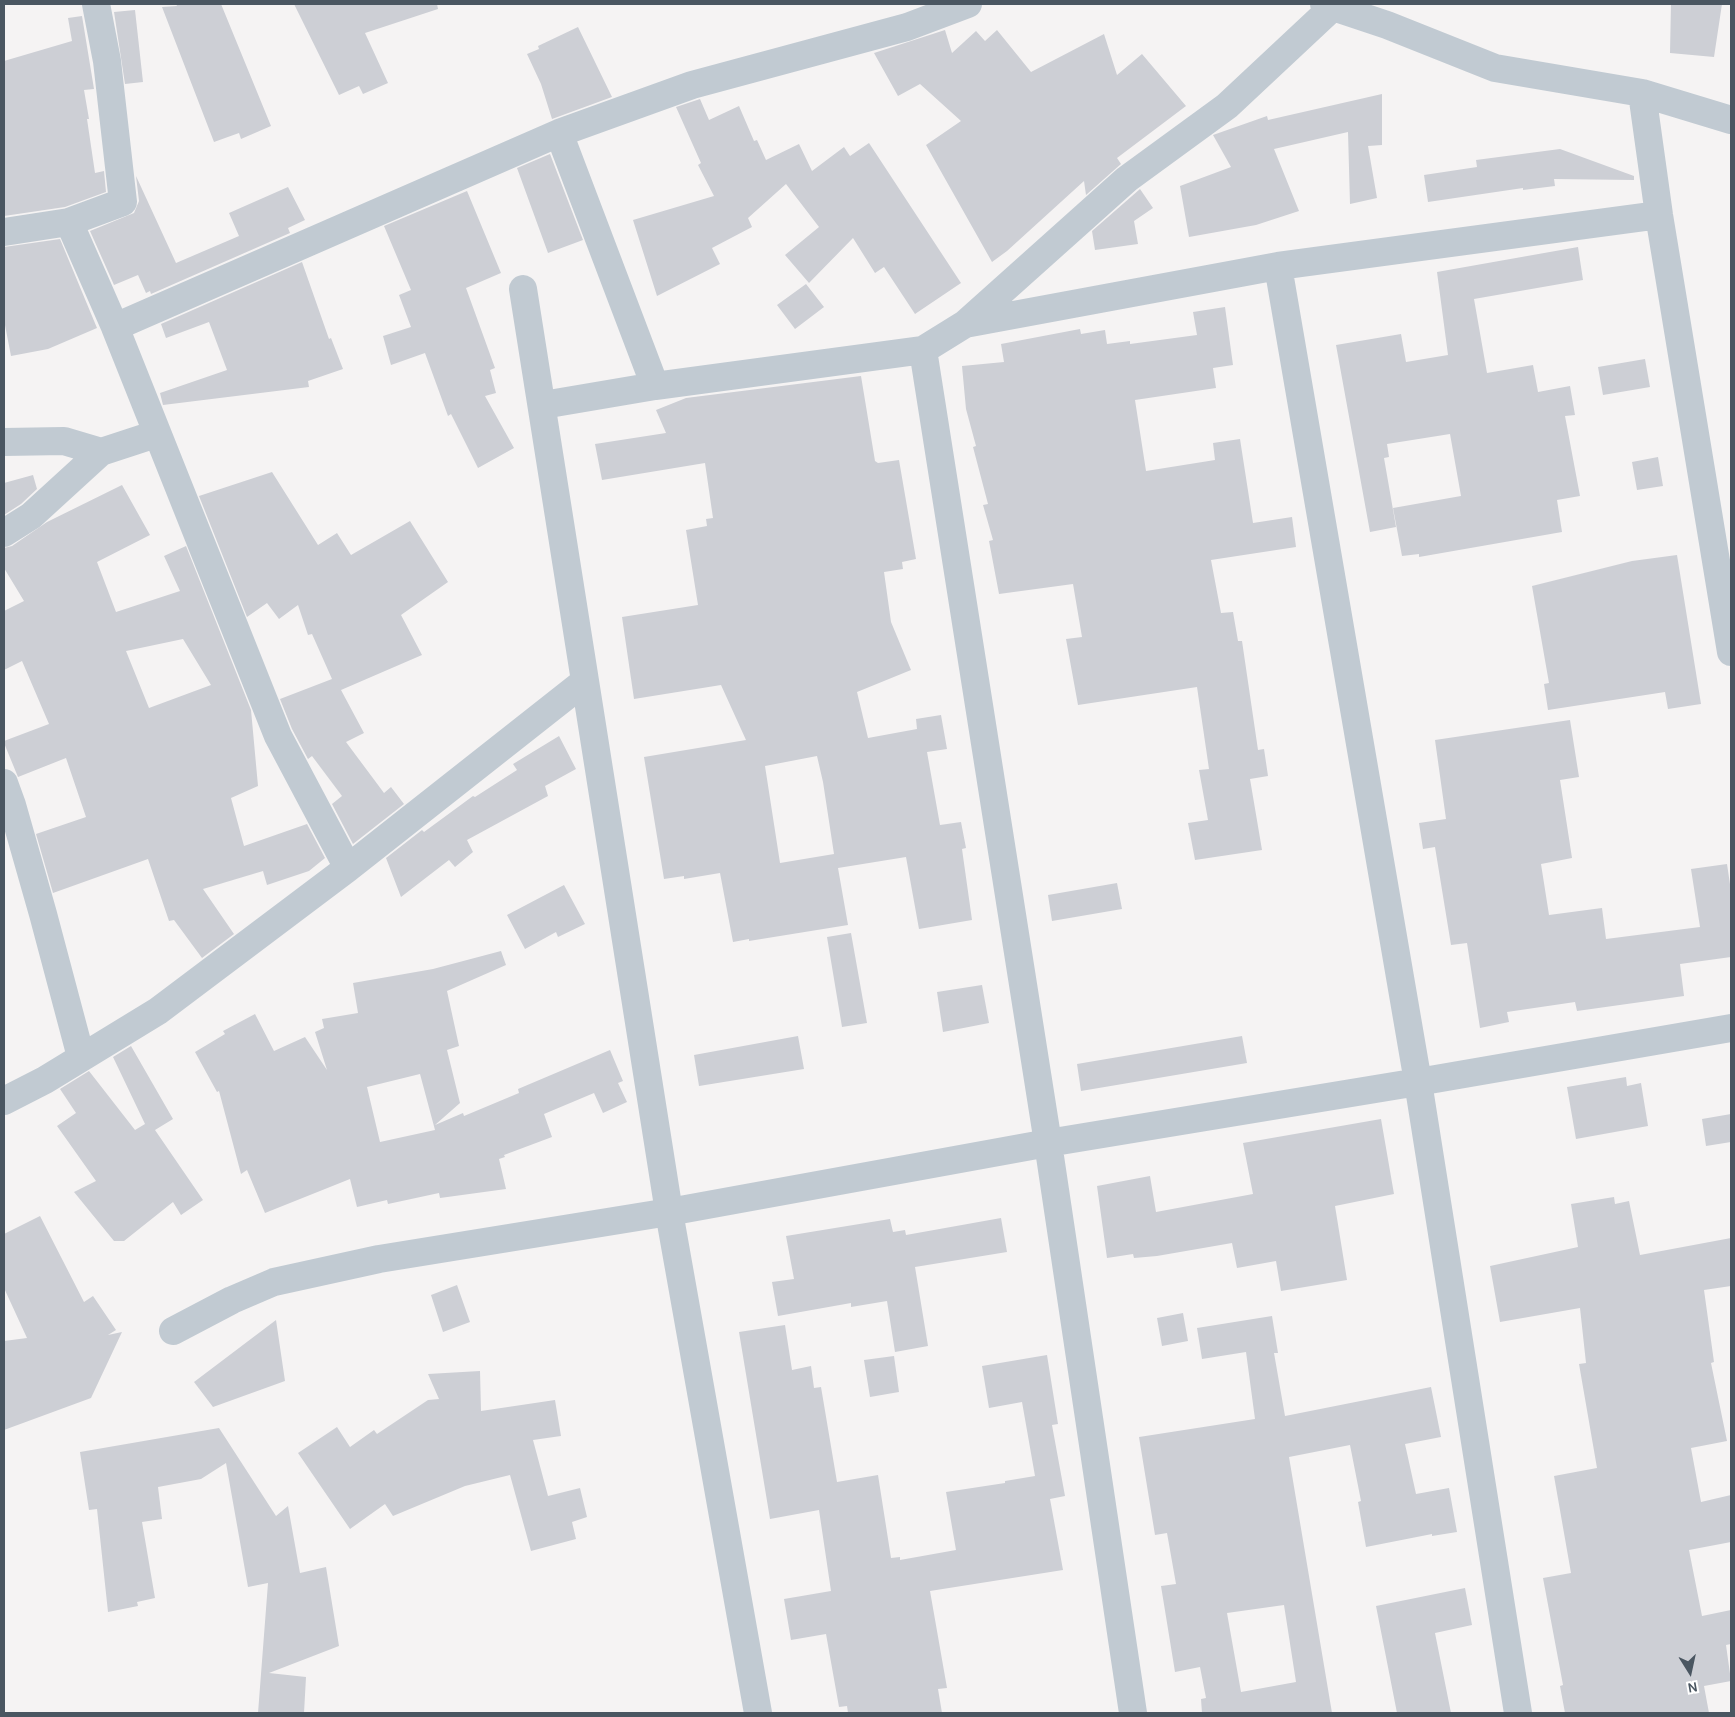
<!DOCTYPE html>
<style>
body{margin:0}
#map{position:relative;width:1735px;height:1717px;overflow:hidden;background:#f5f3f3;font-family:Karla,sans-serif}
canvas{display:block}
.frame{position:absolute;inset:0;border:5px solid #4a5661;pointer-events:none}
.north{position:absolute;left:1665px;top:1647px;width:50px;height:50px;-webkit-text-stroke:4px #fff;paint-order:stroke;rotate:170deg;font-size:14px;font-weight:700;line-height:20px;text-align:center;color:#4a5661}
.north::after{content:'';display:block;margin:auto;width:18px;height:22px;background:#4a5661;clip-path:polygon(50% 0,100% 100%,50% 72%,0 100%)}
</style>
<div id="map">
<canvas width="1735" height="1717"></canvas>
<div class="frame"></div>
<div class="north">N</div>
</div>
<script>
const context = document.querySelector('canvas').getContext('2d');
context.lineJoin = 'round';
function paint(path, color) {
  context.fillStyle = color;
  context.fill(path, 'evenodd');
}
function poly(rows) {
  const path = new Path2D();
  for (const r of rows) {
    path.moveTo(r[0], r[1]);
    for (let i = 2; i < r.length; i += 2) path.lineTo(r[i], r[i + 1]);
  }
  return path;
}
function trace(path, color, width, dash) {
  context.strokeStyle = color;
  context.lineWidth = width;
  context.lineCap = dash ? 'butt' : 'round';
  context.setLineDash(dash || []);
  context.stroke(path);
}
const building = poly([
 [176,4,221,4,271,126,241,139,239,133,214,142,162,7,177,6],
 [294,4,437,4,438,9,365,33,388,83,363,94,359,86,339,95],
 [1671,4,1722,4,1714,57,1670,53],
 [135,10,143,82,125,84,114,12],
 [82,16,94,89,84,90,89,119,87,119,95,173,104,171,106,192,65,207,4,216,4,61,72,41,68,18],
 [578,27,612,97,552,119,541,84,527,54,539,49,538,46],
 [945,30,952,53,976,31,985,41,997,30,1031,72,1104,34,1117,75,1142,54,1186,106,1117,158,1121,164,1086,195,1084,181,1007,251,992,262,926,145,961,121,920,84,898,96,874,53],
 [1382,94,1382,145,1368,146,1377,198,1350,204,1348,132,1274,149,1299,211,1256,225,1189,237,1180,186,1231,167,1213,135,1267,116,1268,120],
 [700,99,709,120,739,106,754,141,757,140,766,160,799,144,812,171,844,147,850,156,869,143,961,283,915,314,884,267,875,273,853,238,809,283,785,255,819,227,786,184,748,218,752,227,712,248,720,264,657,296,633,220,714,196,698,165,701,163,676,107],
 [1560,149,1634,176,1634,180,1554,179,1555,186,1523,190,1523,188,1428,202,1424,175,1477,167,1476,160],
 [550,154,583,240,548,253,517,168],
 [136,176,176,263,239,236,229,213,288,187,305,220,288,228,290,233,151,294,150,291,146,293,138,275,114,285,90,231,134,213,139,201],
 [1140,189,1153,208,1134,221,1138,244,1095,250,1092,231],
 [467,191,501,273,466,288,495,368,490,370,496,393,485,396,514,448,478,468,451,414,448,416,425,353,391,365,383,336,411,327,399,295,411,290,384,226],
 [60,239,97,328,48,349,11,356,4,320,4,247],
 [1578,247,1583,280,1474,299,1487,373,1533,365,1538,392,1570,386,1575,415,1565,416,1580,496,1557,500,1562,532,1419,557,1419,554,1402,556,1393,508,1461,496,1450,434,1387,444,1389,457,1384,458,1396,527,1370,532,1336,345,1401,334,1406,362,1448,355,1437,272],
 [302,262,329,339,331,338,343,369,308,381,309,387,163,405,160,393,227,370,209,322,166,338,161,324],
 [806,284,824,307,795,329,777,305],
 [1225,307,1233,365,1213,368,1216,388,1135,400,1146,471,1215,460,1213,443,1240,439,1253,523,1292,517,1296,547,1211,560,1221,613,1233,612,1238,641,1242,641,1258,750,1264,749,1268,776,1250,779,1262,850,1195,860,1188,823,1208,820,1199,770,1209,769,1197,687,1078,705,1066,639,1082,637,1073,584,999,594,989,541,993,540,983,505,988,504,973,447,976,446,966,409,962,366,1004,362,1001,344,1080,329,1081,334,1105,330,1107,344,1130,341,1130,344,1197,335,1193,312],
 [1645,359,1650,387,1603,395,1598,367],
 [861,376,875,461,878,463,899,460,916,559,902,562,903,569,884,572,891,622,911,670,857,692,868,738,917,729,916,719,941,715,947,749,927,752,940,825,961,822,966,848,962,849,972,920,919,929,906,857,838,868,848,925,749,941,749,939,733,942,720,873,684,879,684,876,664,879,644,757,746,740,721,685,634,699,622,617,698,605,686,530,707,526,706,519,713,518,705,463,602,480,595,444,666,433,656,410,686,398],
 [817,756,823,782,834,854,780,863,765,766],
 [1658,457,1663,486,1637,490,1632,462],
 [272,472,318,545,337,533,351,555,410,521,448,582,401,615,422,655,341,690,364,733,346,742,384,793,391,787,404,804,353,844,332,804,342,796,312,756,308,759,292,729,280,699,332,679,312,634,308,635,298,605,279,619,267,603,247,617,199,496],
 [33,475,37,489,21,504,4,515,4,483],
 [122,485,150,535,97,562,116,612,180,591,164,556,186,546,251,710,258,786,231,798,244,846,307,824,325,858,309,871,267,885,263,871,203,889,234,934,202,958,174,920,169,921,148,859,53,893,36,834,86,817,66,758,18,777,4,743,4,741,49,724,22,661,4,670,4,611,24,601,4,568,4,548,12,546,47,522],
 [183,639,211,685,149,708,126,651],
 [1677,555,1701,704,1668,709,1665,692,1548,710,1544,684,1549,683,1532,586,1632,561],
 [1570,720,1579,777,1560,780,1572,858,1541,864,1549,915,1602,908,1606,939,1700,927,1691,869,1727,864,1731,891,1731,957,1680,964,1684,996,1577,1011,1575,1002,1507,1012,1509,1022,1480,1028,1467,943,1451,945,1435,847,1423,849,1419,823,1446,819,1435,740],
 [559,736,576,769,545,786,548,796,467,840,473,852,455,867,449,860,401,897,386,858,422,830,424,832,473,796,475,797,517,770,513,764],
 [1117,883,1122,909,1052,921,1048,895],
 [564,885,585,924,558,937,556,932,525,949,507,915],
 [851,933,867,1023,842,1027,827,937],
 [501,951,506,965,447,991,459,1046,447,1050,460,1103,435,1125,463,1113,464,1116,519,1093,518,1089,610,1050,623,1081,618,1083,627,1102,603,1113,594,1093,544,1114,552,1137,504,1155,505,1157,499,1159,506,1189,440,1198,439,1193,388,1204,387,1200,357,1207,350,1179,265,1213,247,1170,241,1174,219,1091,217,1092,195,1052,225,1034,223,1031,255,1014,274,1051,305,1037,327,1070,315,1032,324,1028,322,1019,358,1013,353,983,433,969],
 [420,1074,435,1130,380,1142,367,1087],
 [982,985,989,1023,943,1032,937,992],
 [798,1036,804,1069,699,1086,694,1055],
 [1242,1036,1247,1063,1081,1091,1077,1064],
 [131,1046,173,1119,155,1130,203,1200,181,1215,173,1202,124,1241,114,1241,74,1192,96,1181,57,1126,76,1113,60,1089,89,1071,135,1130,145,1124,113,1057],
 [1626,1077,1627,1086,1641,1083,1648,1126,1576,1139,1567,1087],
 [1731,1114,1731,1142,1706,1146,1702,1119],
 [1381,1119,1394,1194,1335,1206,1347,1280,1281,1291,1276,1261,1237,1268,1232,1243,1157,1256,1134,1258,1133,1254,1107,1258,1097,1186,1150,1176,1156,1212,1253,1194,1243,1143],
 [1614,1197,1615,1204,1629,1201,1640,1255,1731,1238,1731,1286,1704,1290,1714,1362,1711,1363,1727,1441,1691,1448,1701,1502,1731,1495,1731,1542,1689,1550,1702,1616,1731,1610,1731,1644,1726,1645,1731,1681,1704,1686,1709,1713,1565,1713,1560,1686,1563,1685,1543,1578,1571,1573,1554,1476,1597,1468,1579,1364,1586,1363,1580,1308,1500,1322,1490,1266,1578,1247,1571,1204],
 [40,1216,84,1302,93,1296,116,1330,108,1335,122,1332,91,1398,4,1430,4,1341,27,1338,4,1288,4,1234],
 [1001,1218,1007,1252,915,1267,928,1346,895,1352,887,1301,851,1307,851,1303,778,1316,772,1282,794,1279,786,1236,890,1219,893,1232,905,1230,906,1235],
 [457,1285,470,1322,443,1332,431,1295],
 [1183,1313,1188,1341,1162,1346,1157,1318],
 [1272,1316,1278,1353,1274,1353,1285,1416,1431,1387,1441,1437,1405,1444,1416,1494,1449,1488,1457,1532,1432,1536,1432,1534,1366,1547,1358,1502,1361,1501,1350,1445,1289,1457,1332,1713,1202,1713,1201,1699,1206,1698,1200,1667,1175,1672,1161,1586,1176,1584,1167,1533,1155,1535,1139,1437,1255,1419,1246,1352,1202,1359,1197,1328],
 [1284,1605,1296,1682,1241,1692,1227,1613],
 [276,1320,285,1381,213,1407,194,1382],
 [785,1325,792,1370,811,1366,814,1388,821,1387,837,1482,878,1475,891,1558,900,1557,900,1560,956,1550,946,1492,1005,1483,1005,1481,1035,1476,1022,1402,989,1408,982,1366,1047,1355,1058,1424,1052,1425,1065,1496,1050,1499,1063,1570,930,1591,947,1688,938,1689,942,1713,848,1713,847,1706,839,1707,826,1634,791,1640,784,1599,831,1591,819,1510,770,1519,739,1332],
 [894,1356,899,1392,870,1397,864,1360],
 [480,1371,481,1411,555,1400,561,1436,533,1440,548,1496,580,1488,587,1517,572,1522,576,1539,531,1551,510,1475,465,1486,393,1516,385,1504,350,1529,298,1453,337,1427,350,1447,374,1430,377,1434,428,1400,439,1399,428,1374],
 [219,1428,276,1516,288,1506,300,1573,326,1567,339,1646,269,1673,306,1677,304,1713,258,1713,268,1583,248,1587,226,1463,201,1479,158,1487,162,1519,142,1522,155,1598,137,1602,138,1606,108,1612,97,1509,89,1510,80,1452],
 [1465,1588,1472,1625,1435,1633,1451,1713,1397,1713,1376,1606]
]);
const minor = poly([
 [1324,4,1387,25,1495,68,1642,93,1731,120],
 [1642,93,1659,215,1731,652],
 [559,133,655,386],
 [69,222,115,327,278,736,348,868],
 [4,232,69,222,123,202,107,61,96,4],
 [1278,266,1418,1082,1518,1713],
 [523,289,669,1212,758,1713],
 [965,324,1278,266,1659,215],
 [115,327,559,133,692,85,907,27,968,4],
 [543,405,655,386,923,350],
 [4,442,64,441,101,452],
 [4,533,31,516,101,452,156,434],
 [4,783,12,805,43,914,81,1057],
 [4,1101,45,1080,158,1011,348,868,584,682],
 [173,1331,232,1300,274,1282,379,1259,669,1212,1048,1143,1418,1082,1731,1028],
 [1133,1713,1048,1143,923,350,965,324,1127,179,1227,106,1336,4]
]);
paint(building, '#cdcfd5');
trace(minor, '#c1cad2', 28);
</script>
